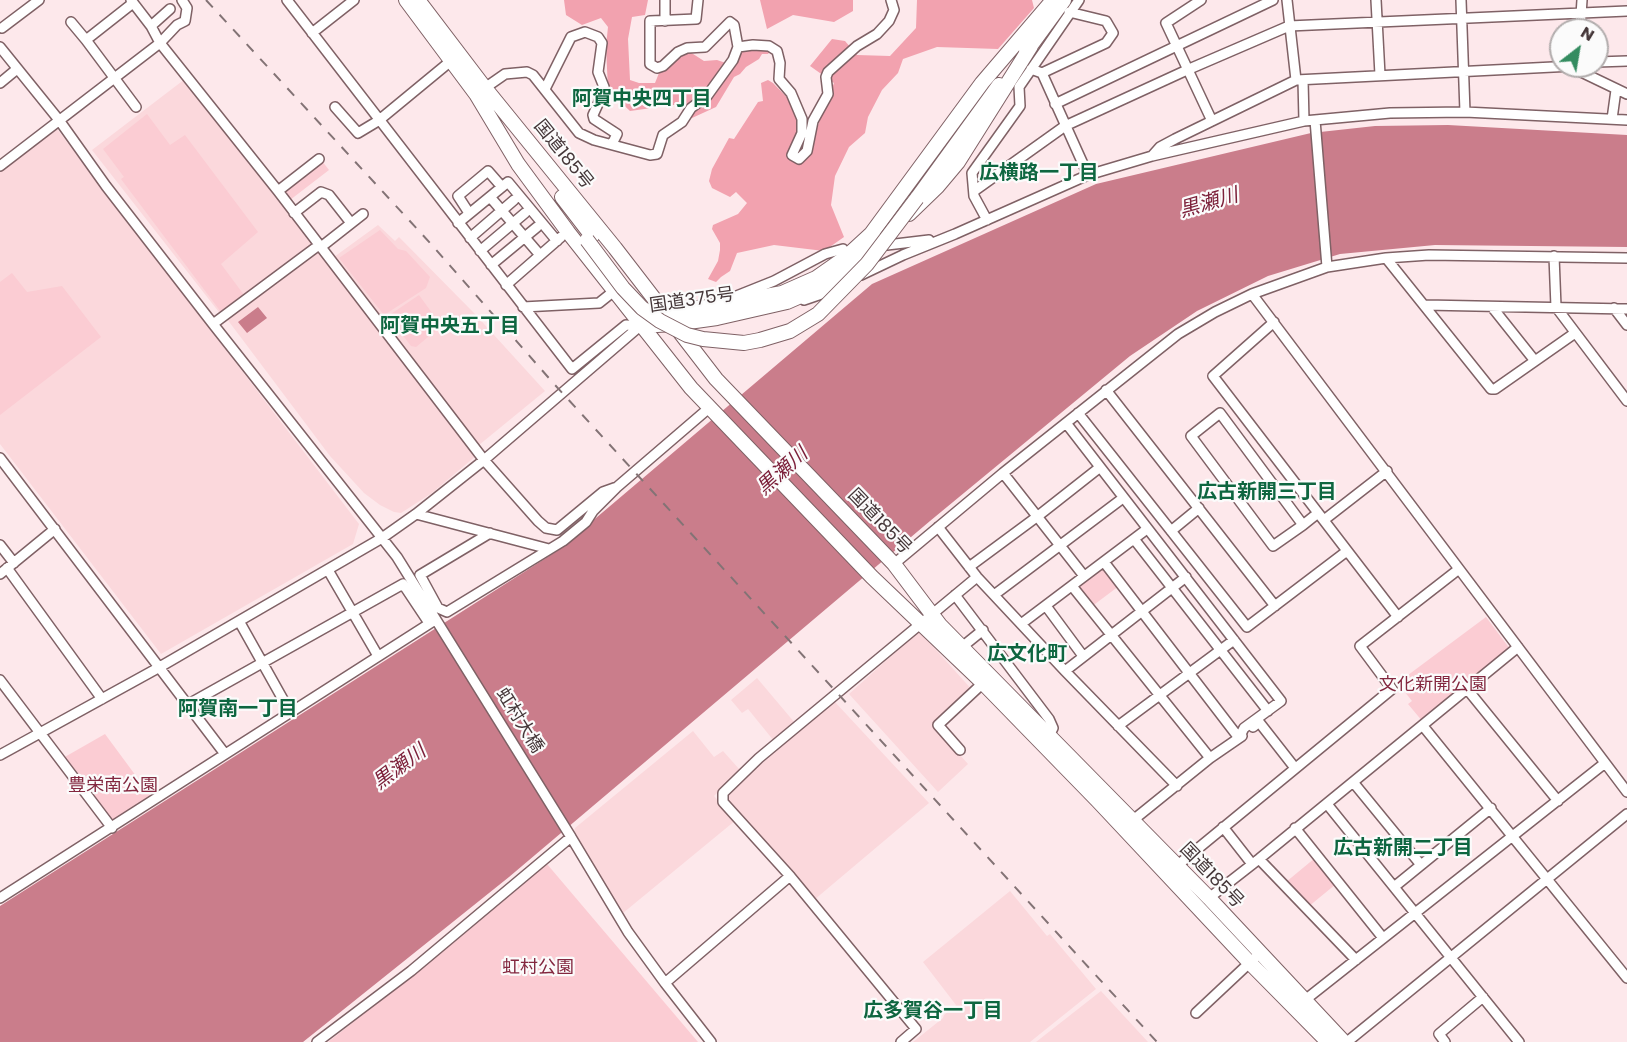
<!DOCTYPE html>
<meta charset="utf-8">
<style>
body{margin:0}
#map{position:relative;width:1627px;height:1042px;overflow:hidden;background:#fde8eb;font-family:Poppins,sans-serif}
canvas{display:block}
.north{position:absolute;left:1549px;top:18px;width:60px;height:60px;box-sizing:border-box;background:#fbfbfb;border:2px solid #b2adad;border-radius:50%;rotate:31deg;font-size:16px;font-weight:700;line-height:24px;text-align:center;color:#453739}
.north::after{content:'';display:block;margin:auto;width:21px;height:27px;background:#348c60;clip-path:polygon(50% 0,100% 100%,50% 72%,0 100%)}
</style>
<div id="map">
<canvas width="1627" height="1042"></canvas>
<div class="north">N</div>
</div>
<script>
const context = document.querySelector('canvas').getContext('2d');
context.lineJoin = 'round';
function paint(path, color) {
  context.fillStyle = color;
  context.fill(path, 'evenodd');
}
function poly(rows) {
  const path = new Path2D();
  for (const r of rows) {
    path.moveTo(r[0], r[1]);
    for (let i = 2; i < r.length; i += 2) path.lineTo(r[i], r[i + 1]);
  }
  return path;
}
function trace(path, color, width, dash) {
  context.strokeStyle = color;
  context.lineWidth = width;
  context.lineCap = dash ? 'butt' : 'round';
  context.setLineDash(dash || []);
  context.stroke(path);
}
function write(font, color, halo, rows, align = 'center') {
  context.font = font + ' Poppins,"Noto Sans JP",sans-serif';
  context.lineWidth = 4.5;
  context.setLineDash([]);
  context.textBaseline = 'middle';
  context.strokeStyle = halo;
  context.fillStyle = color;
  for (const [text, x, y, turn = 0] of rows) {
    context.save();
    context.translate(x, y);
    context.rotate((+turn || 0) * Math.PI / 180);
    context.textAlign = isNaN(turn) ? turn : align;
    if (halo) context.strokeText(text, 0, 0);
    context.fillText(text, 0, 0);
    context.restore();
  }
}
const built = poly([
 [185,79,314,246,222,316,92,150],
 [57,129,359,524,353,544,161,654,0,444,0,172],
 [378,225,395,241,399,237,474,313,545,391,479,445,334,257],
 [318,252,477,455,432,493,401,513,394,512,380,505,364,493,330,456,227,319],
 [919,631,974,692,935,727,968,764,938,792,849,694],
 [757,678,795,723,774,741,748,709,742,713,731,700],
 [834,701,929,803,814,900,728,800,728,793],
 [693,731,714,757,723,751,740,770,714,796,736,820,623,913,574,833,575,828],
 [1010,891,1047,936,1050,934,1096,989,1030,1042,913,1042,943,1018,944,1015,956,1005,923,962],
 [1101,991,1148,1042,1036,1042]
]);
const green = poly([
 [147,114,170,145,185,135,258,232,221,264,244,295,221,312,121,179,124,177,103,149],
 [322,161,329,170,290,200,285,192,285,189],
 [380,230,398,249,406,251,430,277,426,288,384,315,339,258],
 [12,273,27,292,62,286,101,337,0,415,0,282],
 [419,295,440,324,440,327,416,347,411,346,388,316],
 [1101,566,1105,567,1119,586,1091,607,1077,585],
 [1486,617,1510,649,1423,722,1408,704,1412,701,1400,686,1402,684,1400,681],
 [105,734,153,799,116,822,107,820,63,758],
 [1315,858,1336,884,1308,907,1286,882],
 [547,864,698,1042,328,1042,445,950]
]);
const forest = poly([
 [564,0,648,0,645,15,632,17,628,39,630,80,639,83,655,83,659,73,666,69,676,58,690,52,704,61,717,60,726,63,743,50,761,48,771,50,768,54,762,54,759,59,746,67,740,74,734,77,716,107,692,118,681,104,630,111,608,90,606,46,608,27,601,18,582,25,566,15],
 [760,0,853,0,853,11,834,22,793,15,767,29],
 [917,0,1032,0,1034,8,998,49,937,47,903,59,898,73,882,90,868,117,865,133,849,147,835,176,831,205,844,237,824,251,774,245,737,253,730,271,721,277,716,282,708,279,718,261,720,250,720,243,712,229,713,225,738,214,747,203,736,192,730,197,712,188,709,181,712,169,729,138,734,139,758,102,763,101,761,83,768,80,773,83,817,128,834,83,810,66,832,39,845,41,857,55,890,56,916,28]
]);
const water = poly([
 [1448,125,1627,135,1627,247,1435,245,1340,254,1268,276,1197,311,1130,356,930,521,509,877,303,1042,0,1042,0,906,557,551,872,284,1096,184,1311,133,1375,126],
 [258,307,267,318,247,333,238,322]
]);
const minor = poly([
 [131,0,151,26,160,43,278,191,484,460,538,521,546,528,557,530,603,492,617,487],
 [287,0,572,369,626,325,640,326],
 [698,0,696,19,650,21,650,64,657,68,663,66,678,52,687,48,705,47,730,22,734,25,738,47],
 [1201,0,1166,23,1212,121],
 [1287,0,1296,80],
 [1376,0,1380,75],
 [1461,0,1465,112],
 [133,3,86,40,136,107],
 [665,21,665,0],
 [71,22,86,40],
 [151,26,170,9],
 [2,28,39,0],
 [1580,30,1582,0],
 [312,33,354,0],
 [0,47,59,120,106,186,213,324,397,557,571,837],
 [1597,62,1627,61],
 [1575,66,1575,69,1627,94],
 [1031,69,1042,73,1106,43,1113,33,1106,21,1069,12],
 [1042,73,1088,175],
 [1303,80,1304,121],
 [0,83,17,69],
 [545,89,571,37,585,32,598,37,602,43,598,72,604,87,603,93,593,115,594,119,617,134,612,144],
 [482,90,505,74,527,72,533,75,579,133,594,140,650,155,657,154,663,135,682,122,691,108,707,96,733,60,738,47,753,45,769,46,777,51,780,63,779,79,791,93,802,119,802,133,792,155,799,159,807,151,813,121,828,94,826,77,828,72,857,46,877,34,889,21,894,10,891,0],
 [1055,104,1273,0],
 [335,107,358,133,378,121,452,60],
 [1612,119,1616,90],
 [1315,120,1327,267],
 [1152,156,1160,147,1175,139,1296,80,1573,66],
 [0,166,160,43,177,25,185,21,187,8,182,0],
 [278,191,319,159],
 [974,191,1065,126,1187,70,1289,26,1627,11],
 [490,197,540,255],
 [294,213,321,192,329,195,351,223],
 [469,213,458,196,488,171,502,187],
 [987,220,974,196,972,173,1020,106,1019,87,1079,0],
 [458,223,508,182,557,241],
 [470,238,514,200],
 [887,245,929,240],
 [321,247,363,214],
 [480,251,525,213],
 [1554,256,1556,307,1627,401],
 [1386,258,1491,389,1495,389,1575,333],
 [491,265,537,227],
 [861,275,903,255,955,234,1088,175,1152,156,1304,121,1390,113,1465,112,1627,120],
 [506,285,561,237],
 [1252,294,1627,792],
 [734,297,774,281,825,254,843,249],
 [804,300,839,288],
 [1425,305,1627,309],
 [523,307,599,303,614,291],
 [1492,307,1535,361],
 [1614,308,1627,325],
 [1274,322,1213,376,1398,617],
 [213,324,319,245],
 [1106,390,1275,606],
 [1078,413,1247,627,1347,551],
 [1066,423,1281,701,1244,728,1239,738],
 [0,458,225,754],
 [1003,473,1084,576],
 [416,514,549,549],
 [1324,520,1387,471],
 [1303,525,1220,413,1191,436,1273,546,1303,525,1318,513],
 [938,527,977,577,1065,671,1177,786],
 [1171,531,1199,508],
 [490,533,420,575,438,608,447,612,563,541,586,522,593,511,617,487,709,408],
 [1134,539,1268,711],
 [0,545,14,563],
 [1104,562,1239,738],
 [894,564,1003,473,1178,334,1215,312,1252,294,1327,267,1386,258,1429,255,1627,258],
 [969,567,1038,516,1099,468],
 [7,568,102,699],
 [328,570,378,656],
 [0,574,55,529],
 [1072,586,1210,758],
 [955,595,1049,719,1053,728,1049,736],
 [994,595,1123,498],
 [1046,606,1083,656],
 [239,621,290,712],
 [1021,624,1147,529],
 [962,647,983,630],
 [1065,671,1186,577],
 [0,680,112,828],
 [1467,689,1558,801],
 [187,705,403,584,429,623],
 [1118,726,1234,640],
 [1423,726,1627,978],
 [1253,727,1259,722,1295,768],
 [960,750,938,725,983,683],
 [0,755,158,668,382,538,416,514,484,460,640,326],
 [1353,782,1421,865],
 [1327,804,1519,1042],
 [1132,821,1210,758,1242,736],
 [1223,827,1252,864],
 [1295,828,1383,938],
 [1259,859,1356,960],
 [1173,869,1392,689,1360,646,1459,569],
 [1394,887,1491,808],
 [0,898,432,622],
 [1209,898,1259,859,1518,647],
 [665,983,790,876],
 [1305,1000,1605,763],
 [1196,1013,1260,953],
 [317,1042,411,971,571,837,628,932,665,983,711,1042],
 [901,1042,916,1029,790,876,723,802,723,793,759,758,977,577],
 [1347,1042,1627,814],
 [1445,1042,1439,1034,1483,997]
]);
const highway = poly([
 [406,0,476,94,518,164,568,232,691,388,872,577,983,683,1098,801,1250,963,1328,1042],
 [418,0,485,88,615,248,716,379,894,564,940,625,1209,898,1344,1042],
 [1026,52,1064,0],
 [562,197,592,236],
 [917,198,999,85],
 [909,214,937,187,958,162,1031,46],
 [660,314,664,311,708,307,782,293,816,278,846,257,871,234,982,83,1053,0],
 [640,326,674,324,717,318,787,302,812,291,845,271,880,241]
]);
const rail = poly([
 [206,0,431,244,555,385,1157,1042]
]);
const highwayBridge = poly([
 [587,240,623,288,642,308,660,321,687,335,703,339,744,343,760,340,790,331,818,314,867,264,917,198]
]);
const streetNames = [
 ["国道185号",563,155,51],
 ["国道375号",692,301,-8],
 ["国道185号",879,522,46],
 ["虹村大橋",519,721,58],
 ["国道185号",1211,876,46]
];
const parkNames = [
 ["文化新開公園",1433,685],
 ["豊栄南公園",113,786],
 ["虹村公園",538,968]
];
const neighbourhoodNames = [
 ["阿賀中央四丁目",642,100],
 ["広横路一丁目",1039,174],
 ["阿賀中央五丁目",450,327],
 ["広古新開三丁目",1267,493],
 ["広文化町",1027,655],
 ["阿賀南一丁目",238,710],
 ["広古新開二丁目",1403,849],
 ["広多賀谷一丁目",933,1012]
];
const waterNames = [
 ["黒瀬川",1209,204,-16],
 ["黒瀬川",783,472,-42],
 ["黒瀬川",400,768,-37]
];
paint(built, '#fbd8dc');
paint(green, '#fbccd3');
paint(forest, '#f2a2af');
paint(water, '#ca7d8b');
trace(minor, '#7f6165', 12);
trace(highway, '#7f6165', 16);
trace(minor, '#fff', 9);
trace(highway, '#fff', 14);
trace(rail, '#837375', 2, [10, 10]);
trace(highwayBridge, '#7f6165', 16, []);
trace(highwayBridge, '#fff', 14);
write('18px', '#453739', '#fbfbfb', streetNames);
write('18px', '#83273f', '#fbfbfb', parkNames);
write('bold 20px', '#0e6640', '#fbfbfb', neighbourhoodNames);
write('italic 20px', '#7c203a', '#fbfbfb', waterNames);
</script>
